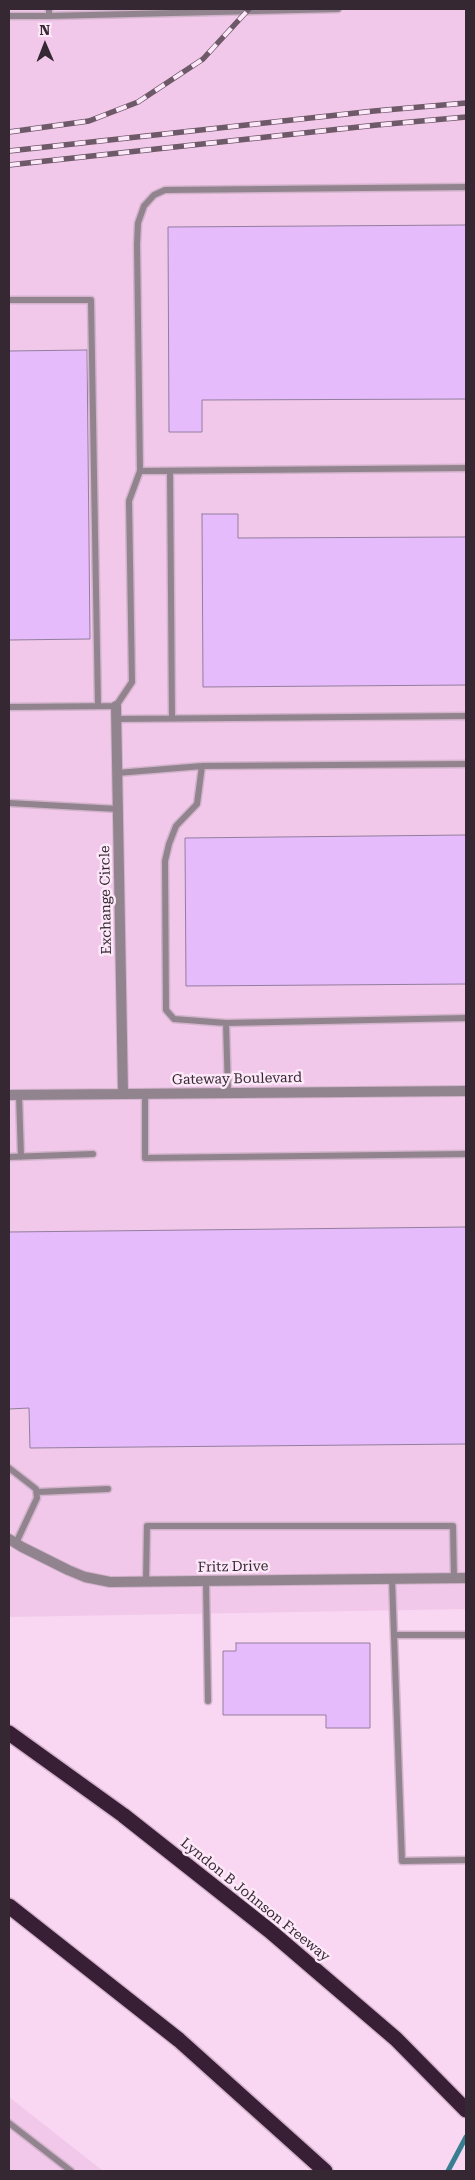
<!DOCTYPE html>
<style>
body{margin:0}
#map{position:relative;width:475px;height:2180px;overflow:hidden;background:#f9d6f1;font-family:"Roboto Serif",serif}
canvas{display:block}
.frame{position:absolute;inset:0;border:10px solid #352832;pointer-events:none}
.north{position:absolute;left:20px;top:20px;width:50px;height:50px;-webkit-text-stroke:4px #fde8f9;paint-order:stroke;rotate:359deg;font-size:14px;font-weight:700;line-height:20px;text-align:center;color:#352832}
.north::after{content:'';display:block;margin:auto;width:18px;height:22px;background:#352832;clip-path:polygon(50% 0,100% 100%,50% 72%,0 100%)}
</style>
<div id="map">
<canvas width="475" height="2180"></canvas>
<div class="frame"></div>
<div class="north">N</div>
</div>
<script>
const context = document.querySelector('canvas').getContext('2d');
context.lineJoin = 'round';
function paint(path, color) {
  context.fillStyle = color;
  context.fill(path, 'evenodd');
}
function poly(rows) {
  const path = new Path2D();
  for (const r of rows) {
    path.moveTo(r[0], r[1]);
    for (let i = 2; i < r.length; i += 2) path.lineTo(r[i], r[i + 1]);
  }
  return path;
}
function trace(path, color, width, dash) {
  context.strokeStyle = color;
  context.lineWidth = width;
  context.lineCap = dash ? 'butt' : 'round';
  context.setLineDash(dash || []);
  context.stroke(path);
}
function write(font, color, halo, rows, align = 'center') {
  context.font = font + ' "Roboto Serif",serif';
  context.lineWidth = 5;
  context.setLineDash([]);
  context.textBaseline = 'middle';
  context.strokeStyle = halo;
  context.fillStyle = color;
  for (const [text, x, y, turn = 0] of rows) {
    context.save();
    context.translate(x, y);
    context.rotate((+turn || 0) * Math.PI / 180);
    context.textAlign = isNaN(turn) ? turn : align;
    if (halo) context.strokeText(text, 0, 0);
    context.fillText(text, 0, 0);
    context.restore();
  }
}
const built = poly([
 [9,9,466,9,466,1609,9,1617],
 [9,2097,103,2171,9,2171]
]);
const stream = poly([
 [448,2171,466,2137]
]);
const building = poly([
 [466,225,466,399,202,400,202,432,169,432,168,227,466,225],
 [87,350,90,639,9,640,9,351,87,350],
 [202,514,238,514,238,538,466,537,466,685,203,687,202,514],
 [466,835,466,984,186,986,185,838,466,835],
 [466,1227,466,1444,30,1448,29,1408,9,1409,9,1232,466,1227],
 [236,1643,370,1643,370,1728,326,1728,326,1715,223,1715,223,1651,236,1651,236,1643]
]);
const lane = poly([
 [9,16,49,16,49,9],
 [49,16,338,9],
 [9,300,91,300,98,706],
 [140,471,137,244,138,223,144,206,154,195,165,190,466,187],
 [170,471,172,718],
 [9,707,116,706,132,682,129,501,140,471,466,468],
 [116,719,466,716],
 [202,766,197,804,176,826,169,844,165,861,166,1010,174,1019,226,1023],
 [117,773,202,766,466,764],
 [9,803,118,809],
 [228,1093,226,1023,466,1018],
 [145,1094,145,1158,466,1154],
 [19,1095,21,1157],
 [9,1157,93,1154],
 [9,1468,36,1489,37,1498,16,1543],
 [37,1492,108,1489],
 [392,1579,402,1861,466,1860],
 [146,1581,147,1526,453,1526,454,1578],
 [206,1581,208,1701],
 [395,1635,466,1635],
 [9,2123,71,2171]
]);
const street = poly([
 [116,706,123,1094],
 [9,1095,466,1091],
 [9,1539,22,1547,68,1570,85,1577,110,1582,466,1578]
]);
const highway = poly([
 [9,1733,123,1815,270,1931,396,2039,466,2110],
 [9,1906,179,2040,325,2171]
]);
const rail = poly([
 [9,132,89,121,138,102,203,59,249,9],
 [9,151,374,111,466,103],
 [9,165,377,125,466,117]
]);
const streetNames = [
 ["Exchange Circle",106,900,-91],
 ["Gateway Boulevard",237,1079,-1],
 ["Fritz Drive",233,1567,-1],
 ["Lyndon B Johnson Freeway",255,1900,39]
];
paint(built, '#f1c8e9');
trace(stream, '#367e90', 5);
paint(building, '#e5bbfc');
trace(building, '#937e9e', 1);
trace(lane, '#d2b3cb', 9);
trace(street, '#d2b3cb', 12);
trace(highway, '#d2b3cb', 18);
trace(lane, '#92848f', 6);
trace(street, '#92848f', 10);
trace(highway, '#391f35', 15);
trace(rail, '#6d5968', 5.5);
trace(rail, '#fde8f9', 4, [11]);
write('14px', '#352832', '#fde8f9', streetNames);
</script>
